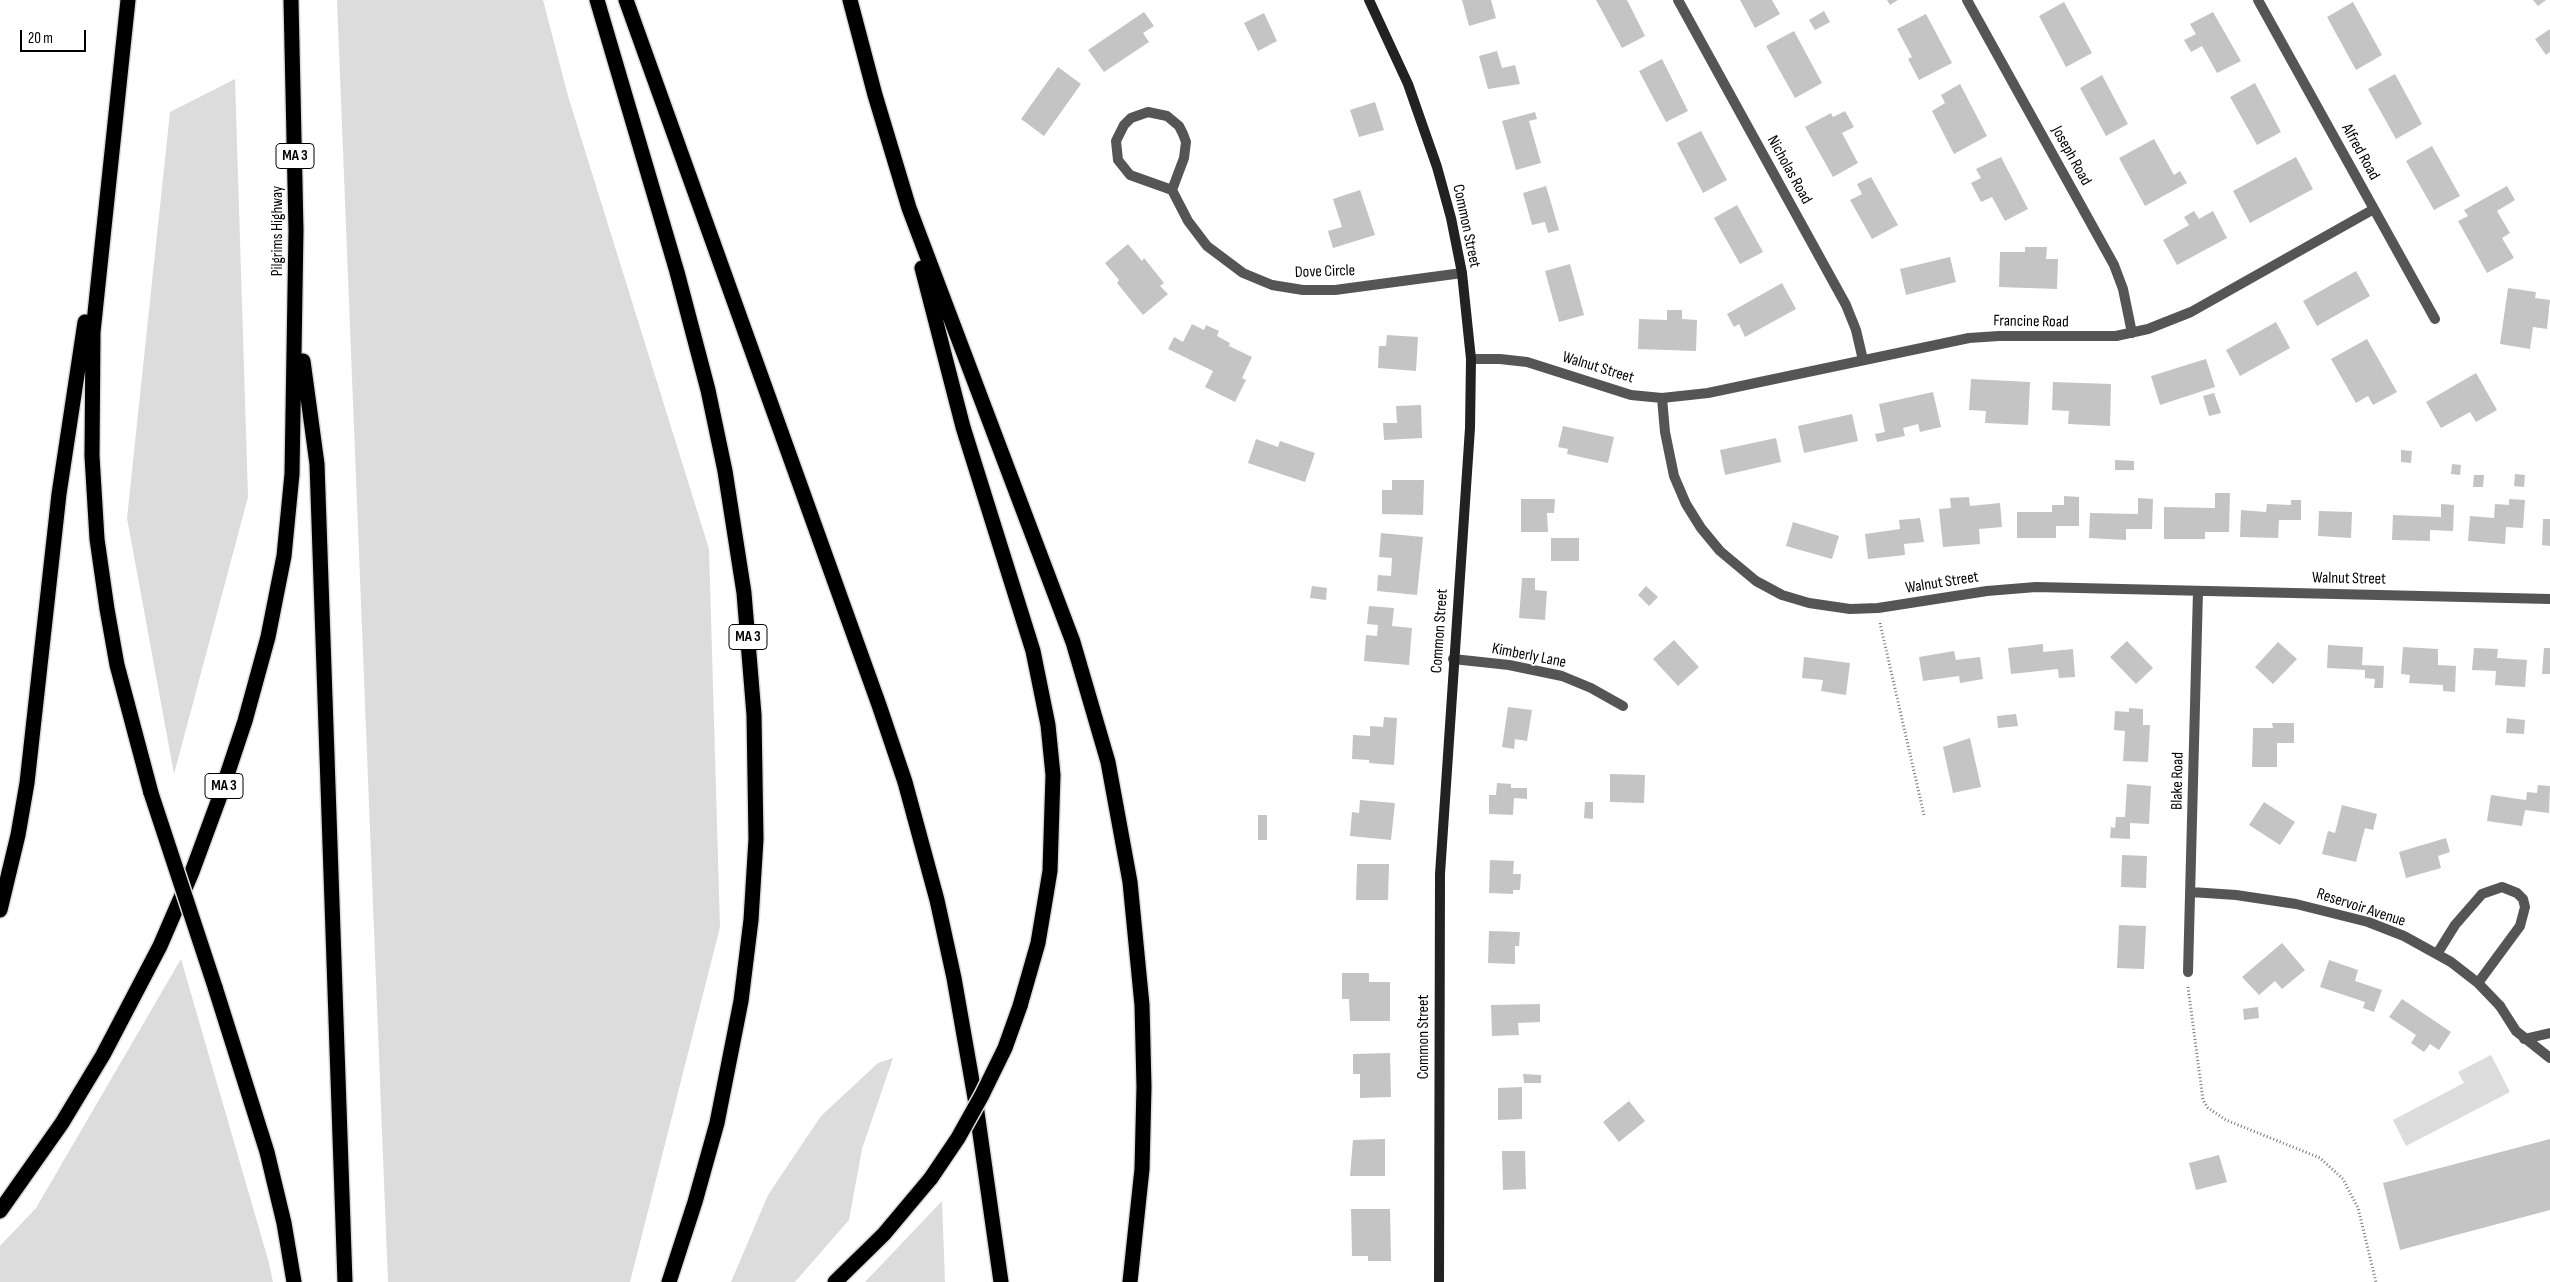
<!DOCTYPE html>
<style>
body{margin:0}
#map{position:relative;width:2550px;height:1282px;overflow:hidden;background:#fff;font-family:"Sofia Sans Condensed",sans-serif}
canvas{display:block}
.scale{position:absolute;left:20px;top:30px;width:66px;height:22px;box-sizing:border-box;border:2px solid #000;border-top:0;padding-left:6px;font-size:15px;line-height:18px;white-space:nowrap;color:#000;-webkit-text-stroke:4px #fff;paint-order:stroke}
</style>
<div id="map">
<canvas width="2550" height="1282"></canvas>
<div class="scale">20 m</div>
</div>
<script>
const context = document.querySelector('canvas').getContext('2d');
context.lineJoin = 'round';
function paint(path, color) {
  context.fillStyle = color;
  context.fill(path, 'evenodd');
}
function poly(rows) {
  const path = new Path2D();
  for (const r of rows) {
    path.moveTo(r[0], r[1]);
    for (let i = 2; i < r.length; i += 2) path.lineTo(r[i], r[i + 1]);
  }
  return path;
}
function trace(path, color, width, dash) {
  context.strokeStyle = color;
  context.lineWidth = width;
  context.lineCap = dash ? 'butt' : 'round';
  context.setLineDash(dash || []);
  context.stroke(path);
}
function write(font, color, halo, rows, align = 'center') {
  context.font = font + ' "Sofia Sans Condensed",sans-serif';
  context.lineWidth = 4;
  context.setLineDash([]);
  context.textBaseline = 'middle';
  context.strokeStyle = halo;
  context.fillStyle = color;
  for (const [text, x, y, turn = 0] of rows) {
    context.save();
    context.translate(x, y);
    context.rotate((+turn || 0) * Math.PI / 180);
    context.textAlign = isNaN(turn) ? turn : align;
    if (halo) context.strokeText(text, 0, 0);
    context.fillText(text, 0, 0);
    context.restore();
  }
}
const green = poly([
 [337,0,543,0,568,96,709,549,720,927,630,1282,388,1282],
 [235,79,248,497,174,774,127,518,170,112],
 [181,959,269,1263,273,1282,0,1282,0,1246,36,1208],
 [2491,1055,2510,1092,2406,1146,2393,1120,2464,1083,2458,1072],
 [893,1058,862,1149,849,1220,795,1282,731,1282,768,1195,821,1116,878,1063],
 [942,1201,945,1282,865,1282]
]);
const building = poly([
 [1462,0,1491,0,1496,18,1469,26],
 [1596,0,1627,0,1645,36,1622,48],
 [1740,0,1772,0,1780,14,1755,28],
 [1887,0,1898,0,1890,5],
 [2533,0,2546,0,2538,6],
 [2064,2,2092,53,2066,67,2039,16],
 [2353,2,2382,55,2356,70,2327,17],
 [1824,11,1830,22,1815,30,1809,20],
 [1144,12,1154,26,1143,33,1149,42,1104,72,1088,50],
 [2213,12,2241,61,2217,73,2202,46,2191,52,2184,40,2196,34,2190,24],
 [1264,13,1277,41,1258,51,1244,23],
 [1926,14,1952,63,1919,80,1908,59,1912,57,1897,29],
 [2550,29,2550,52,2546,55,2535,39],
 [1794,31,1822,83,1795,98,1766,46],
 [1497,51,1502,68,1515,65,1520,84,1488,89,1479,56],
 [1662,59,1688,111,1666,122,1639,71],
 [1058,67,1081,84,1044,136,1021,119],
 [2395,74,2422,124,2396,139,2368,89],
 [2102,75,2128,124,2106,136,2080,88],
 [2255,83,2281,132,2257,145,2230,97],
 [1960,84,1987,136,1954,154,1932,111,1945,103,1941,95],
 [1375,102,1384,130,1359,137,1350,110],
 [1845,111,1854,127,1842,133,1858,163,1833,177,1805,127,1831,113,1833,117],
 [1535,112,1537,119,1529,121,1541,163,1516,170,1502,121],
 [1701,131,1727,180,1703,193,1677,143],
 [2154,139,2174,175,2180,171,2187,183,2145,206,2119,158],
 [2432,146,2460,196,2434,210,2406,161],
 [2001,157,2028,209,2005,221,1992,197,1981,202,1971,183,1981,178,1976,169],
 [2296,157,2313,189,2250,223,2233,191],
 [1871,177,1898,225,1872,239,1850,200,1862,194,1857,184],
 [1546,186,1559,230,1548,233,1545,222,1532,225,1523,193],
 [2507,186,2515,200,2497,211,2510,233,2502,238,2514,258,2487,273,2458,221,2468,216,2464,210],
 [1360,190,1375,235,1333,248,1328,231,1342,227,1333,199],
 [1737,205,1763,252,1740,264,1714,218],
 [2194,211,2199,219,2213,211,2227,238,2177,265,2163,240,2189,225,2184,217],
 [1128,244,1142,261,1144,258,1164,283,1160,286,1168,294,1143,315,1117,283,1119,280,1105,263],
 [2025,247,2047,247,2046,259,2058,259,2057,289,1999,287,2000,252,2025,252],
 [1950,257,1956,282,1906,295,1900,269],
 [1570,264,1584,315,1559,322,1545,271],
 [2356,271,2370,296,2317,326,2303,301],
 [1782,283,1796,309,1745,337,1739,324,1734,327,1727,314],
 [2508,288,2536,292,2535,298,2550,300,2547,329,2533,327,2530,349,2500,344],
 [1667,310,1682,310,1682,319,1697,320,1696,351,1638,349,1639,319,1667,320],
 [2276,322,2290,348,2240,376,2226,350],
 [1192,324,1204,330,1206,325,1219,331,1217,336,1230,343,1229,346,1252,357,1242,378,1246,380,1235,402,1205,387,1213,371,1168,349,1174,337,1183,342],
 [1387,335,1418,337,1416,371,1378,368,1379,346,1386,346],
 [2367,339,2397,392,2373,405,2368,396,2356,403,2331,359],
 [2206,359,2215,387,2160,405,2151,376],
 [2476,373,2497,410,2476,422,2470,412,2441,428,2426,402],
 [1971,379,2030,382,2028,425,1985,423,1986,411,1969,410],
 [2053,382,2111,384,2110,426,2068,424,2069,411,2052,410],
 [1933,392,1941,427,1920,432,1918,424,1903,428,1905,436,1877,442,1875,434,1885,432,1879,404],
 [2214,393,2221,413,2209,416,2203,396],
 [1421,405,1422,438,1384,440,1383,423,1397,423,1396,406],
 [1852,414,1858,441,1804,453,1798,426],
 [1563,426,1614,437,1608,463,1567,454,1568,449,1558,447],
 [1776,438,1781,462,1725,475,1720,450],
 [1256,439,1278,447,1280,441,1315,453,1305,482,1248,463],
 [2401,450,2412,451,2411,463,2401,462],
 [2115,460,2134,461,2134,470,2115,470],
 [2452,464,2461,465,2460,475,2451,474],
 [2515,474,2525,475,2524,487,2514,486],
 [2474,475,2484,475,2483,487,2473,487],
 [1392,480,1424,480,1423,515,1382,514,1382,490,1392,490],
 [2215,493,2230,493,2229,532,2205,532,2205,539,2164,539,2164,507,2215,508],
 [2064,496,2079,497,2079,526,2056,526,2056,538,2017,538,2017,512,2052,512,2052,505,2064,505],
 [1969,497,1970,506,2000,503,2002,527,1979,529,1980,544,1943,547,1939,509,1951,508,1950,498],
 [2138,498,2153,499,2152,529,2126,529,2126,540,2089,538,2090,513,2138,514],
 [1521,499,1555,499,1554,513,1547,513,1548,532,1521,532],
 [2509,499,2525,500,2523,528,2506,527,2505,544,2468,541,2470,516,2494,518,2495,504,2509,505],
 [2291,500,2301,500,2301,520,2279,520,2278,538,2240,537,2241,510,2266,512,2267,504,2291,505],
 [2441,504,2454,505,2453,531,2430,530,2430,541,2392,540,2393,515,2441,517],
 [2319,511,2352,512,2351,538,2318,536],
 [1920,518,1924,542,1904,544,1905,555,1868,559,1865,534,1900,529,1899,520],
 [2543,519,2550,519,2550,546,2542,545],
 [1793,522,1839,536,1832,559,1786,546],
 [1381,533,1423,537,1417,595,1377,591,1378,575,1391,576,1392,558,1379,557],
 [1551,538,1579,538,1579,561,1551,561],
 [1522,578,1535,578,1535,590,1547,591,1545,620,1519,618],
 [1312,586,1327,588,1326,600,1310,598],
 [1646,586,1658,597,1649,606,1638,595],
 [1369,606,1394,608,1392,626,1412,628,1409,665,1364,661,1366,635,1377,636,1378,625,1367,624],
 [1674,640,1699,667,1678,686,1653,659],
 [2127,641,2153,668,2136,684,2110,657],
 [2278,642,2297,659,2273,684,2255,667],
 [2043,644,2043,652,2073,649,2075,677,2059,678,2058,669,2011,674,2008,648],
 [2328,645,2363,647,2362,665,2384,666,2383,688,2374,688,2375,679,2365,678,2365,670,2327,668],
 [2403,647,2438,649,2438,665,2456,666,2455,692,2443,691,2443,685,2409,683,2410,675,2401,674],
 [2474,648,2498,649,2497,658,2527,660,2525,687,2495,685,2496,671,2472,670],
 [2544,648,2550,648,2550,674,2542,674],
 [1954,651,1956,660,1980,657,1983,679,1960,683,1959,676,1923,681,1919,657],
 [1804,657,1850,663,1846,695,1821,691,1823,680,1802,678],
 [1508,707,1532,710,1527,741,1515,739,1514,749,1502,747],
 [2129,708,2143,709,2143,725,2150,725,2148,762,2123,761,2125,731,2114,730,2115,711,2129,712],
 [2016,714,2018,726,1998,728,1997,716],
 [1384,717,1397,718,1394,765,1369,763,1369,760,1352,759,1353,735,1370,736,1370,726,1383,727],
 [2507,718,2525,720,2524,734,2506,733],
 [2272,723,2294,723,2294,743,2277,743,2277,767,2252,767,2253,728,2273,728],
 [1970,738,1981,787,1953,793,1943,747],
 [1610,774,1645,775,1644,803,1610,802],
 [1497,783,1511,784,1511,788,1527,788,1527,799,1514,798,1513,815,1489,814,1489,795,1496,795],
 [2127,784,2151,786,2149,824,2130,823,2130,839,2110,838,2111,827,2115,828,2116,817,2125,817],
 [2538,785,2550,786,2549,813,2525,810,2522,826,2487,821,2491,795,2526,800,2527,792,2537,793],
 [1360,800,1395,803,1391,840,1350,836,1352,812,1359,813],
 [1585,802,1593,802,1593,819,1584,818],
 [2264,802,2295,822,2280,845,2249,825],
 [2342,805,2377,814,2373,830,2365,828,2356,862,2322,854,2328,831,2335,833],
 [1258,815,1267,815,1267,840,1258,840],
 [2446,838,2450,852,2438,856,2441,868,2406,878,2399,852],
 [2122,855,2147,856,2146,888,2121,887],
 [1490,860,1514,861,1513,874,1521,874,1520,890,1513,890,1513,894,1489,893],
 [1357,864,1389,864,1388,900,1356,900],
 [2119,925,2146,926,2144,969,2117,968],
 [1489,931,1520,932,1519,946,1515,946,1515,964,1488,963],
 [2282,943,2305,970,2282,989,2275,981,2259,995,2242,977],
 [2329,960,2358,970,2355,981,2382,990,2374,1012,2363,1008,2365,1002,2320,987],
 [1342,973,1369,973,1369,982,1390,982,1390,1021,1350,1021,1349,999,1342,999],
 [2402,999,2451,1032,2439,1050,2430,1044,2424,1052,2411,1043,2416,1035,2389,1017],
 [1540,1004,1540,1022,1518,1023,1519,1035,1492,1036,1491,1005],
 [2258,1007,2259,1018,2244,1020,2243,1009],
 [1390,1053,1391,1097,1360,1098,1360,1074,1353,1074,1353,1054],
 [1523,1074,1541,1075,1541,1083,1524,1083],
 [1522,1087,1522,1119,1498,1120,1498,1088],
 [1629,1101,1645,1121,1619,1142,1603,1122],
 [1385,1139,1385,1176,1350,1176,1353,1140],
 [2550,1139,2550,1210,2400,1250,2383,1183],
 [1502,1151,1525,1151,1526,1189,1503,1190],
 [2219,1155,2227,1182,2196,1190,2189,1163],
 [1351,1209,1390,1209,1391,1261,1368,1261,1368,1256,1352,1256]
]);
const path = poly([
 [1880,623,1924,815],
 [2188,987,2203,1100,2208,1108,2226,1120,2320,1158,2343,1179,2358,1208,2376,1282]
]);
const lane = poly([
 [2500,1006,2516,1031,2550,1058],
 [2524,1039,2550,1033]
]);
const street = poly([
 [1678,0,1846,305,1856,330,1863,360],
 [1967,0,2114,265,2123,289,2132,333],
 [2258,0,2435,319],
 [1148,112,1167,116,1179,126,1183,134,1186,142,1184,158,1172,190,1130,175,1118,160,1116,141,1124,125,1131,118,1148,112],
 [1172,190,1188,221,1207,246,1243,273,1272,285,1303,290,1335,290,1462,273],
 [1471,359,1500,359,1527,362,1631,395,1662,398,1708,393,1969,338,1999,336,2116,336,2148,329,2191,312,2374,209],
 [1662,398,1665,432,1674,476,1686,504,1701,528,1720,551,1756,581,1782,595,1809,603,1850,609,1878,608,1987,591,2036,587,2550,599],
 [1453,659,1509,665,1562,676,1591,688,1623,706],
 [2191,892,2236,895,2296,904,2368,922,2404,936,2451,962,2478,983,2500,1006],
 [2437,954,2455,925,2482,894,2502,887,2517,893,2523,899,2525,907,2520,926,2478,983],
 [2188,972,2198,591]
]);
const secondary = poly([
 [1369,0,1408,84,1437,167,1451,218,1462,273,1471,359,1470,428,1440,874,1439,1282]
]);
const highway = poly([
 [128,0,93,332,92,456,97,539,107,609,117,665,151,793],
 [597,0,677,272,708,390,725,471,744,593,754,715,756,839,751,920,741,1001,717,1123,695,1202,669,1282],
 [626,0,879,705,905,782,937,900,954,978,975,1098,1001,1282],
 [850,0,875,95,909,208,1073,642,1108,762,1130,882,1142,1005,1144,1087,1142,1169,1130,1282],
 [922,268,963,427,1033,651,1048,725,1053,775,1050,871,1038,943,1020,1006],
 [303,361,317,464,345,1282],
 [0,910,18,835,27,783,59,494,85,322],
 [215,987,267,1152,284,1223,294,1282],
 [0,1211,62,1123,103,1055,160,946,192,872,220,796,245,721,268,637,284,556,292,474,296,230,291,0],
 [835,1282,884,1234,931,1178]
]);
const highwayBridge = poly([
 [151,793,215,987],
 [931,1178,958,1138,982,1095,1005,1048,1020,1006]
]);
const shields = [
 [295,156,38],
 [748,637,38],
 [224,786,38]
];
const shieldNames = [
 ["MA 3",295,156],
 ["MA 3",748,637],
 ["MA 3",224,786]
];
const streetNames = [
 ["Alfred Road",2360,152,61],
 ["Joseph Road",2071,156,61],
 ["Nicholas Road",1789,170,61],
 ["Common Street",1466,226,78],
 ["Pilgrims Highway",278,231,-90],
 ["Dove Circle",1325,272,-2],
 ["Francine Road",2031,322,1],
 ["Walnut Street",1598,368,17],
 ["Walnut Street",2349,579,1],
 ["Walnut Street",1942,583,-9],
 ["Common Street",1440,631,-86],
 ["Kimberly Lane",1529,656,11],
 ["Blake Road",2178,781,-89],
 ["Reservoir Avenue",2361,908,18],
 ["Common Street",1424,1037,-90]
];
paint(green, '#dcdcdc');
paint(building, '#c4c4c4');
trace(highway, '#dbdbdb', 18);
trace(path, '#777', 3, [1, 2.5]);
trace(lane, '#555', 10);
trace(street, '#555', 10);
trace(secondary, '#222', 10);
trace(highway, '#000', 15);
trace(highwayBridge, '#dbdbdb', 18, []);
trace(highwayBridge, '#000', 15);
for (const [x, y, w] of shields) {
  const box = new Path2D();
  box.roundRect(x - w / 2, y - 12.5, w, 25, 4);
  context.fillStyle = '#fff';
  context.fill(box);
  trace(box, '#000', 1);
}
write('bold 15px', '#000', null, shieldNames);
write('16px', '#000', '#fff', streetNames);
</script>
